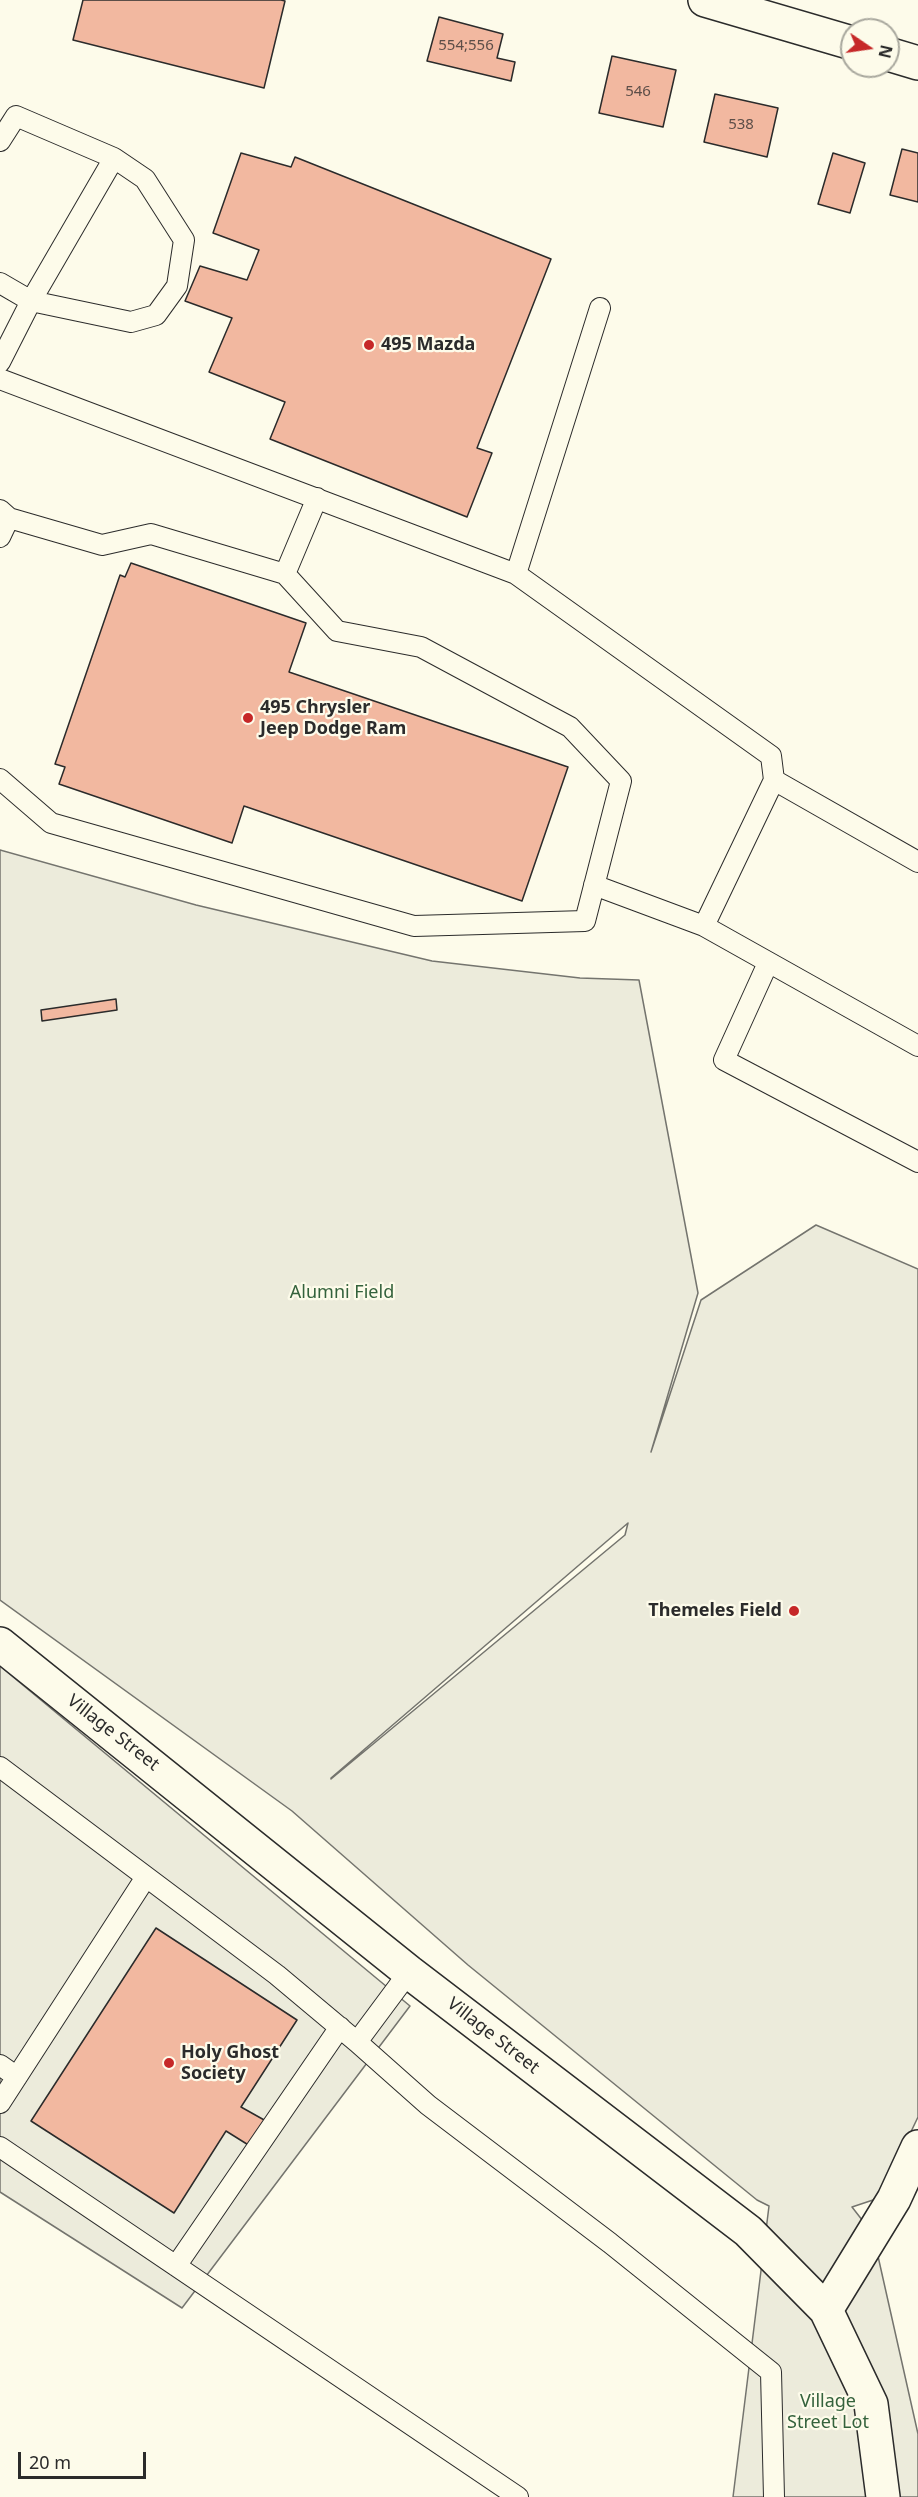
<!DOCTYPE html>
<style>
body{margin:0}
#map{position:relative;width:918px;height:2497px;overflow:hidden;background:#fdfbea;font-family:"Noto Sans",sans-serif}
canvas{display:block}
.north{position:absolute;left:840px;top:18px;width:60px;height:60px;box-sizing:border-box;background:#fdfbea;border:2px solid #a9a89e;border-radius:50%;rotate:103deg;font-size:16px;font-weight:700;line-height:24px;text-align:center;color:#2b2b2b}
.north::after{content:'';display:block;margin:auto;width:21px;height:27px;background:#c62828;clip-path:polygon(50% 0,100% 100%,50% 72%,0 100%)}
.scale{position:absolute;left:18px;top:2452px;width:128px;height:27px;box-sizing:border-box;border:3px solid #2b2b2b;border-top:0;padding-left:8px;font-size:18px;line-height:21px;white-space:nowrap;color:#2b2b2b;-webkit-text-stroke:4px #fdfbea;paint-order:stroke}
</style>
<div id="map">
<canvas width="918" height="2497"></canvas>
<div class="north">N</div>
<div class="scale">20 m</div>
</div>
<script>
const context = document.querySelector('canvas').getContext('2d');
context.lineJoin = 'round';
function paint(path, color) {
  context.fillStyle = color;
  context.fill(path, 'evenodd');
}
function poly(rows) {
  const path = new Path2D();
  for (const r of rows) {
    path.moveTo(r[0], r[1]);
    for (let i = 2; i < r.length; i += 2) path.lineTo(r[i], r[i + 1]);
  }
  return path;
}
function trace(path, color, width, dash) {
  context.strokeStyle = color;
  context.lineWidth = width;
  context.lineCap = dash ? 'butt' : 'round';
  context.setLineDash(dash || []);
  context.stroke(path);
}
function write(font, color, halo, rows, align = 'center') {
  context.font = font + ' "Noto Sans",sans-serif';
  context.lineWidth = 4.5;
  context.setLineDash([]);
  context.textBaseline = 'middle';
  context.strokeStyle = halo;
  context.fillStyle = color;
  for (const [text, x, y, turn = 0] of rows) {
    context.save();
    context.translate(x, y);
    context.rotate((+turn || 0) * Math.PI / 180);
    context.textAlign = isNaN(turn) ? turn : align;
    if (halo) context.strokeText(text, 0, 0);
    context.fillText(text, 0, 0);
    context.restore();
  }
}
const green = poly([
 [0,850,196,905,432,961,580,978,639,980,698,1293,651,1452,701,1300,816,1225,918,1269,918,2117,885,2186,873,2200,852,2207,873,2234,918,2434,918,2497,733,2497,769,2206,757,2200,468,1965,292,1811,0,1600,0,850],
 [628,1523,625,1535,331,1779,331,1778,628,1523],
 [0,1666,410,2006,182,2308,0,2192,0,1666]
]);
const building = poly([
 [83,0,281,0,285,1,264,88,73,40,83,0],
 [439,17,503,34,497,58,515,62,511,81,427,61,439,17],
 [612,56,676,70,663,127,599,113,612,56],
 [715,94,778,108,767,157,704,142,715,94],
 [902,149,918,153,918,202,890,195,902,149],
 [241,153,291,167,295,157,551,259,477,448,492,453,467,517,270,439,285,402,209,372,232,318,185,301,200,266,247,280,259,250,213,233,241,153],
 [833,153,865,163,850,213,818,204,833,153],
 [131,563,306,623,289,672,568,767,522,901,244,806,232,843,59,784,65,767,55,764,120,575,125,577,131,563],
 [116,999,117,1010,42,1021,41,1010,116,999],
 [156,1928,297,2020,241,2107,266,2121,250,2146,226,2131,174,2213,31,2121,156,1928]
]);
const lane = poly([
 [0,141,16,116,114,158,31,301,0,362],
 [0,283,31,301,131,322,156,315,177,286,184,240,145,179,114,158],
 [0,379,516,574,771,756,774,780,704,926],
 [0,510,9,518,102,545,151,534,285,574,337,631,421,647,570,727,621,781,585,921,414,926,51,823,0,779],
 [0,537,9,518],
 [285,574,317,498],
 [516,574,600,308],
 [774,780,918,862],
 [594,885,704,926,918,1046],
 [768,963,724,1060,918,1162],
 [0,1767,277,1975,357,2042,428,2105,610,2243,771,2372,774,2497],
 [357,2042,409,1972],
 [0,2065,17,2077],
 [0,2103,146,1877],
 [0,2147,518,2497],
 [176,2266,340,2027]
]);
const street = poly([
 [0,1644,409,1972,748,2231,826,2310,871,2404,883,2497],
 [826,2310,894,2199,918,2147]
]);
const secondary = poly([
 [705,0,852,43],
 [888,54,918,63]
]);
const markers = [
 [369,345,6,"#c62828"],
 [248,718,6,"#c62828"],
 [794,1611,6,"#c62828"],
 [169,2063,6,"#c62828"]
];
const numberNames = [
 ["554;556",466,46],
 ["546",638,92],
 ["538",741,125]
];
const poiNames = [
 ["495 Mazda",381,345],
 ["495 Chrysler",260,708],
 ["Jeep Dodge Ram",260,729],
 ["Themeles Field",782,1611,"right"],
 ["Holy Ghost",181,2053],
 ["Society",181,2074]
];
const parkNames = [
 ["Alumni Field",342,1293],
 ["Village",828,2402],
 ["Street Lot",828,2423]
];
const streetNames = [
 ["Village Street",113,1733,38],
 ["Village Street",493,2036,38]
];
paint(green, '#ecebdb');
trace(green, '#74746e', 1.5);
paint(building, '#f2b8a0');
trace(building, '#2b2b2b', 1.5);
trace(lane, '#2b2b2b', 22);
trace(street, '#2b2b2b', 36);
trace(secondary, '#2b2b2b', 36);
trace(lane, '#fdfbea', 20);
trace(street, '#fdfbea', 33);
trace(secondary, '#fdfbea', 33);
for (const [x, y, r, color] of markers) {
  const dot = new Path2D();
  dot.arc(x, y, r, 0, 2 * Math.PI);
  context.fillStyle = color;
  context.fill(dot);
  trace(dot, '#fdfbea', 2);
}
write('15px', '#5d4e48', null, numberNames);
write('bold 18px', '#2b2b2b', '#fdfbea', poiNames, 'left');
write('18px', '#34623c', '#fdfbea', parkNames);
write('18px', '#2b2b2b', '#fdfbea', streetNames);
</script>
